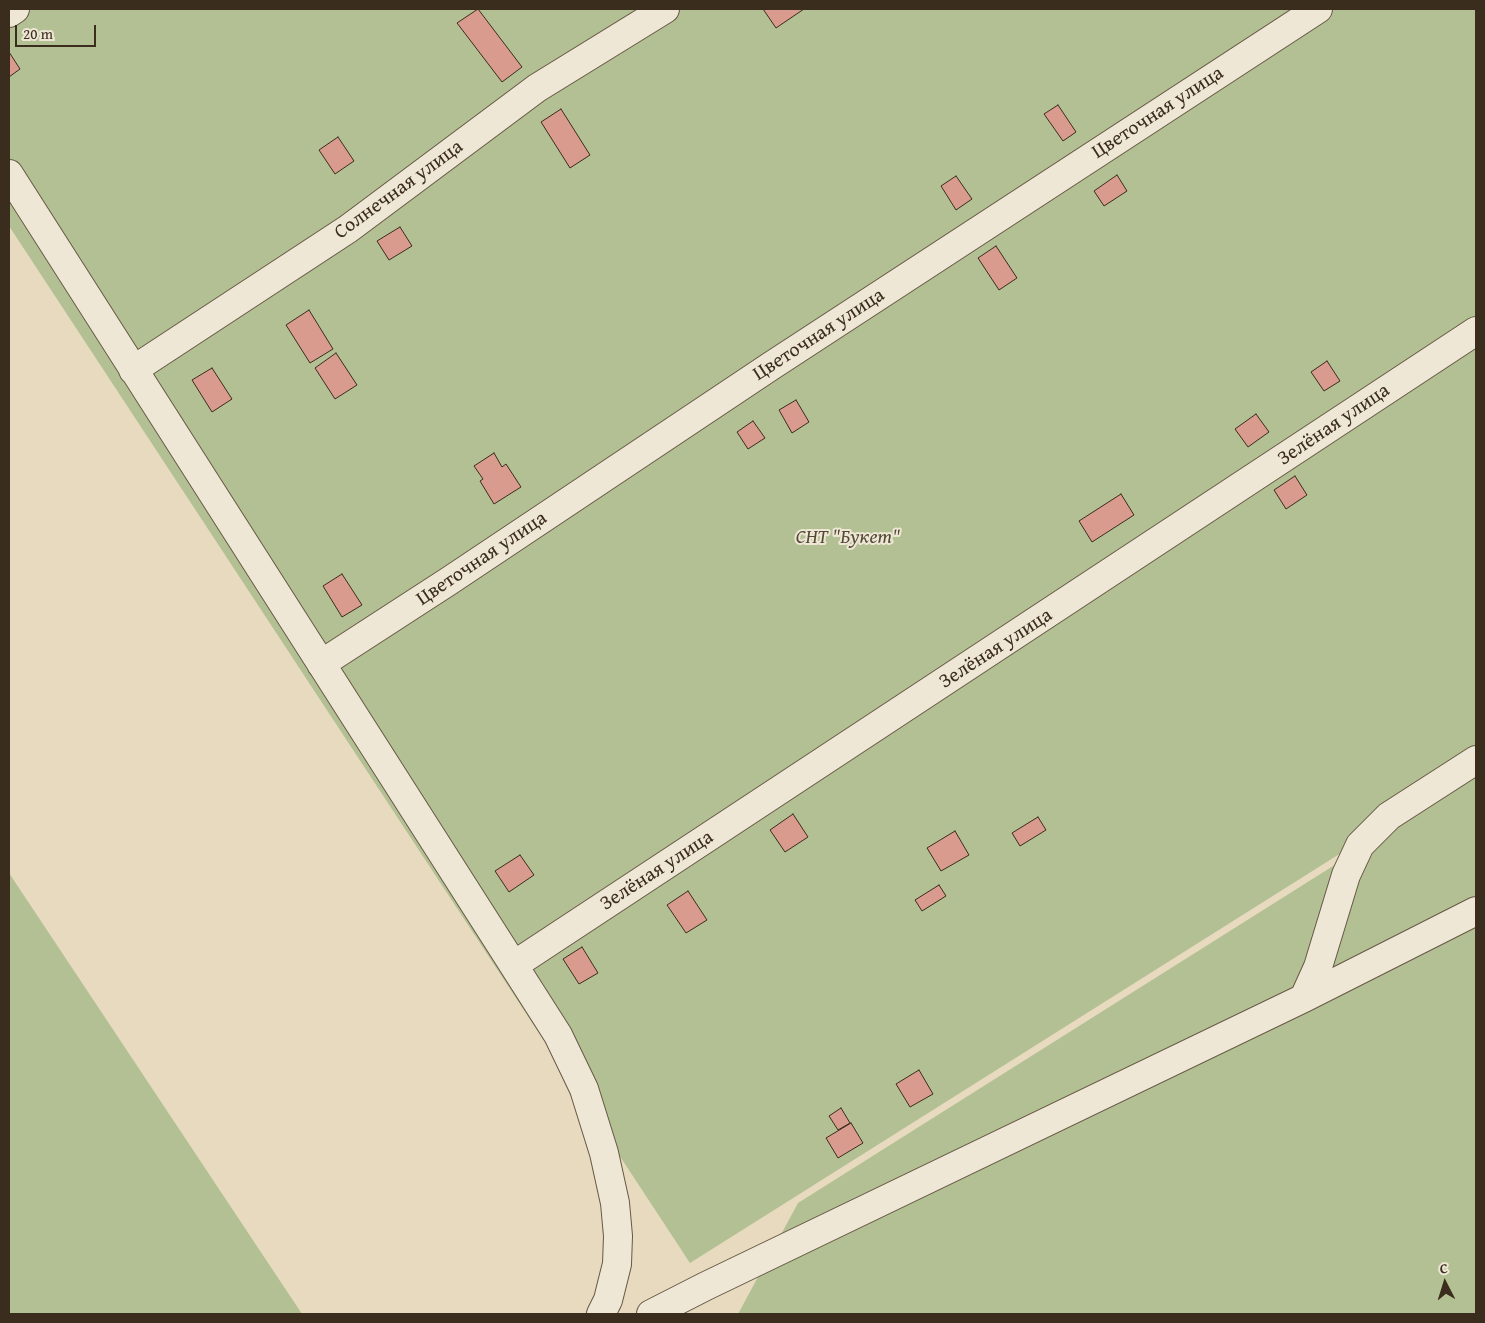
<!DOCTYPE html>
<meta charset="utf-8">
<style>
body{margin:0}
#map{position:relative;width:1485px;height:1323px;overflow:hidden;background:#e7dabe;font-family:"Gentium Book Plus",serif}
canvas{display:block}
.frame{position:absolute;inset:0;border:10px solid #3b2d1d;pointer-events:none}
.north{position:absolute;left:1420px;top:1258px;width:50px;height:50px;-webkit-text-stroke:4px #efe7d5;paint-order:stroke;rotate:355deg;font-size:14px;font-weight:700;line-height:20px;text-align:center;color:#3b2d1d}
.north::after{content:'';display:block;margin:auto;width:18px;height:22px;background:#3b2d1d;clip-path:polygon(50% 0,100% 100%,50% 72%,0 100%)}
.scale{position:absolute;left:15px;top:25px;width:81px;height:22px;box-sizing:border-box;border:2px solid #3b2d1d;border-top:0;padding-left:6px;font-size:15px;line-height:18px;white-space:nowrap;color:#3b2d1d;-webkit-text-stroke:4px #efe7d5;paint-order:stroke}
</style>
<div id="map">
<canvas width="1485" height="1323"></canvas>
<div class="frame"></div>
<div class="north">С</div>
<div class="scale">20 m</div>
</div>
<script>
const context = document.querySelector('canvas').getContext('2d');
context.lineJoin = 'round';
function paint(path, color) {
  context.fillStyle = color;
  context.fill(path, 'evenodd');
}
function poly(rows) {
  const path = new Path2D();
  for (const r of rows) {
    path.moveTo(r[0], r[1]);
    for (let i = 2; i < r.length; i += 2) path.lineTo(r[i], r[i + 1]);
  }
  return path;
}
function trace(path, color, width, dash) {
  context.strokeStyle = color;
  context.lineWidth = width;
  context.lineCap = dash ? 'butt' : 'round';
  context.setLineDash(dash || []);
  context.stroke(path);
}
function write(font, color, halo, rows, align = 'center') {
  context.font = font + ' "Gentium Book Plus",serif';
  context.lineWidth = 4;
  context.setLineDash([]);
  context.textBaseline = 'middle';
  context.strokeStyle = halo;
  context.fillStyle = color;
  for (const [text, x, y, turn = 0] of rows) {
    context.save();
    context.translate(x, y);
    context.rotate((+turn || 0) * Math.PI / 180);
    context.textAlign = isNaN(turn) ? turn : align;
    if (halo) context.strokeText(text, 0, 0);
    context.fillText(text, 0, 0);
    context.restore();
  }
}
const green = poly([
 [9,9,1476,9,1476,768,690,1263,9,226],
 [1476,776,1476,1314,738,1314,798,1203],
 [9,873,302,1314,9,1314]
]);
const building = poly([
 [478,9,522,67,502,82,457,23,478,9],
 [763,9,804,9,776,28,763,9],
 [9,52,20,69,9,77,9,52],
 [1058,105,1076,132,1063,141,1044,114,1058,105],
 [561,109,590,155,570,168,541,122,561,109],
 [338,137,354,161,335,174,319,150,338,137],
 [1117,175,1127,191,1104,206,1094,191,1117,175],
 [956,176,972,199,956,210,941,186,956,176],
 [400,227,412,246,389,260,377,241,400,227],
 [996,246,1017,278,999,290,978,258,996,246],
 [309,310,333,349,310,363,286,325,309,310],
 [336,353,357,385,335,399,315,368,336,353],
 [1327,361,1340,381,1324,391,1311,372,1327,361],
 [212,368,232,399,212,412,192,380,212,368],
 [796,400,809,422,792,433,779,410,796,400],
 [1256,414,1269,432,1248,447,1235,429,1256,414],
 [753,421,765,438,748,449,737,432,753,421],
 [494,453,502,467,506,464,521,487,494,504,480,481,483,479,474,466,494,453],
 [1295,476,1307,495,1286,509,1274,490,1295,476],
 [1121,494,1134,515,1092,542,1079,521,1121,494],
 [342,574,362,605,342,617,323,586,342,574],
 [793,814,808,837,785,852,770,830,793,814],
 [1038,817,1046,830,1020,846,1012,833,1038,817],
 [955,831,969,855,941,871,927,848,955,831],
 [520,855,534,875,509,892,495,871,520,855],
 [939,885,946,896,922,911,915,900,939,885],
 [688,891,707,920,686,933,667,905,688,891],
 [582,947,598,973,579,984,563,959,582,947],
 [919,1070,933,1094,910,1107,896,1084,919,1070],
 [841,1108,850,1123,838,1130,829,1116,841,1108],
 [851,1123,863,1143,838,1158,826,1138,851,1123]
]);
const minor = poly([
 [9,13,15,9],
 [9,174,558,1035,584,1089,604,1153,615,1203,618,1236,617,1264,608,1300,601,1314],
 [133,370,348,229,537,88,665,9],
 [321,664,449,581,771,366,1318,9],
 [514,965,1476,331],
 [1304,998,1318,967,1346,875,1360,845,1389,816,1476,760],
 [651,1314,706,1286,1304,998,1476,911]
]);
const streetNames = [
 ["Цветочная улица",1158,113,-33],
 ["Солнечная улица",399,190,-36],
 ["Цветочная улица",819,335,-33],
 ["Зелёная улица",1334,425,-34],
 ["Цветочная улица",482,559,-34],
 ["Зелёная улица",996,649,-33],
 ["Зелёная улица",657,871,-33]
];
const parkNames = [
 ["СНТ \"Букет\"",848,538]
];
paint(green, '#b3c094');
paint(building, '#d89b8d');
trace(building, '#3b2d1d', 1);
trace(minor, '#665845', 30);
trace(minor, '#efe7d5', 28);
write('20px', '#3b2d1d', '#efe7d5', streetNames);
write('italic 20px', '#534a35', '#efe7d5', parkNames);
</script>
